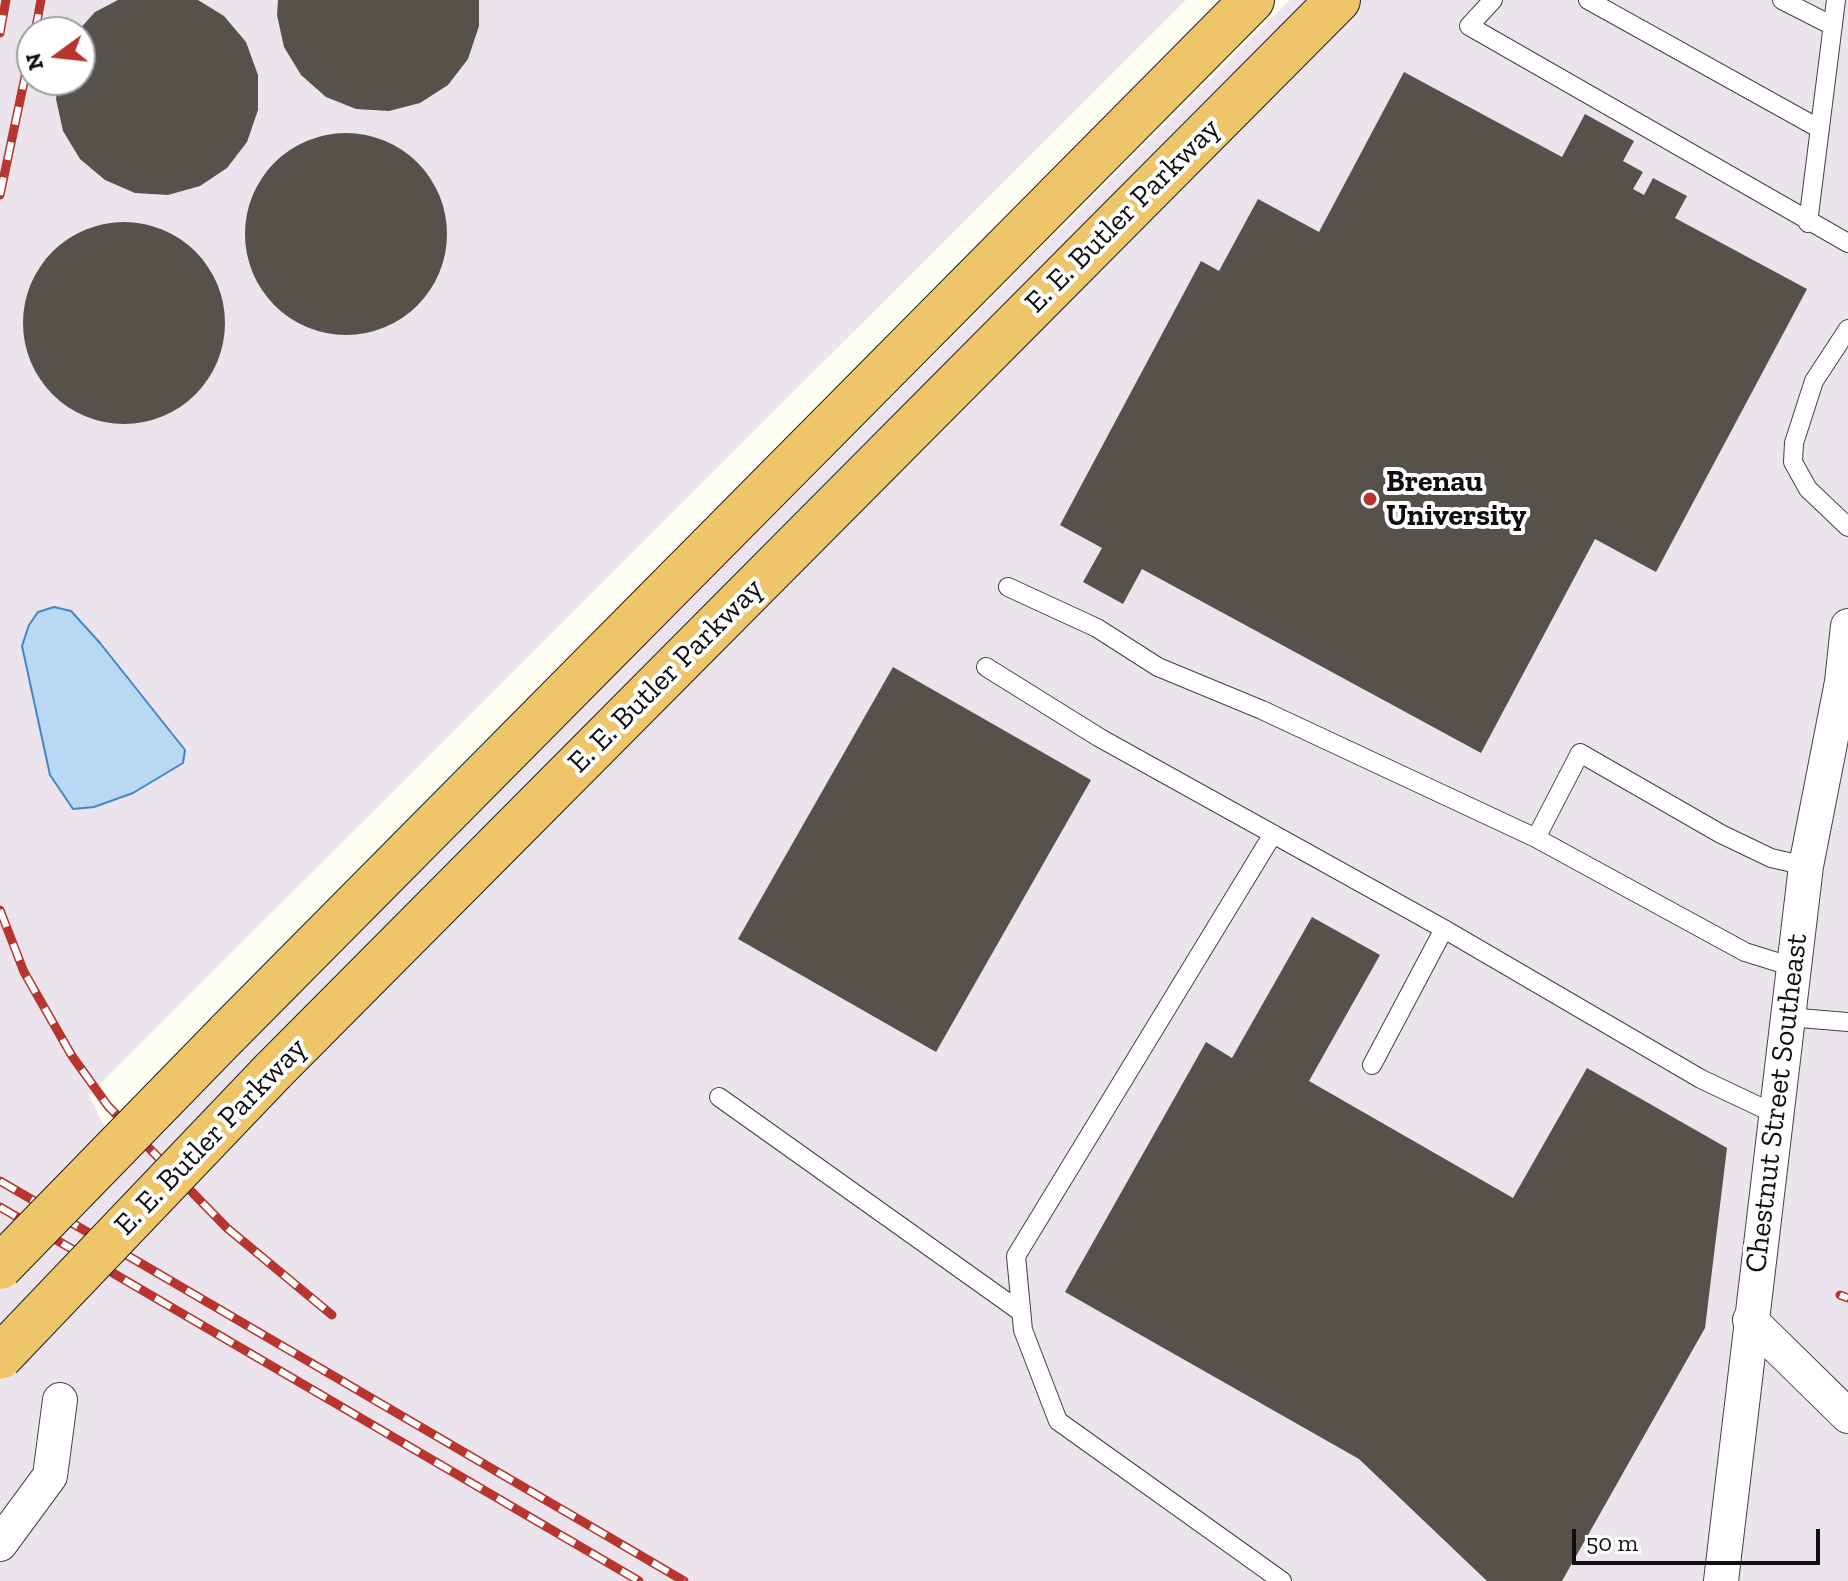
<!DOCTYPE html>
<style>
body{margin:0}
#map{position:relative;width:1848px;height:1581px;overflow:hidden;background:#fefdf1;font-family:"Zilla Slab",serif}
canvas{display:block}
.north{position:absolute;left:16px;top:16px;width:80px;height:80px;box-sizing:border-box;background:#fff;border:2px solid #9f9f9f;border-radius:50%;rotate:255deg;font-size:22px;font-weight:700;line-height:32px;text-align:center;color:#0f0f0f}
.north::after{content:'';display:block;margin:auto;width:28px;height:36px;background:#b7352e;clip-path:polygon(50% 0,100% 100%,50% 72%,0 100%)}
.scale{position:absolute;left:1572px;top:1529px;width:248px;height:36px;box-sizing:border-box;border:4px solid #0f0f0f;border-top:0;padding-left:10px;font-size:24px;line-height:28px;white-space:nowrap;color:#0f0f0f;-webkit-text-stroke:6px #fff;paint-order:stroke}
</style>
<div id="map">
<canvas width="1848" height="1581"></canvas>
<div class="north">N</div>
<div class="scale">50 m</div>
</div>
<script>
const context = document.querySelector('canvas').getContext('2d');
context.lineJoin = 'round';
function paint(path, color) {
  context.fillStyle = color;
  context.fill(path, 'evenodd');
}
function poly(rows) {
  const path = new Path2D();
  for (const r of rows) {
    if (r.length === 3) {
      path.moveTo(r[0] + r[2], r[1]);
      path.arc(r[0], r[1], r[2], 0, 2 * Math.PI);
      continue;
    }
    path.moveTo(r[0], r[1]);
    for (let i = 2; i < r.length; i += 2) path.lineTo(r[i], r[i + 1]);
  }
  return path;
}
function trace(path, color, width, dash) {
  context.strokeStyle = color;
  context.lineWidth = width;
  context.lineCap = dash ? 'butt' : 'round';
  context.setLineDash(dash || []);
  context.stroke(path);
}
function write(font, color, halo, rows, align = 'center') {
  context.font = font + ' "Zilla Slab",serif';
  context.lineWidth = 8;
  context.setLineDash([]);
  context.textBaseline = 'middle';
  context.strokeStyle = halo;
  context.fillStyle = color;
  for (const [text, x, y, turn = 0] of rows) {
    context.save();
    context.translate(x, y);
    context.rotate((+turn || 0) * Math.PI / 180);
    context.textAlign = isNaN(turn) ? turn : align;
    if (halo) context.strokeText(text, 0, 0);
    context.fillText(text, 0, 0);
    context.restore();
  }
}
const industrial = poly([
 [0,0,1186,0,89,1095,124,1166,1290,0,1848,0,1848,1581,0,1581],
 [32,32,80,32,80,80,32,80]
]);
const water = poly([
 [54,607,71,611,100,643,185,750,183,763,133,793,94,807,73,809,50,775,22,646,29,625,38,612,54,607]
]);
const building = poly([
 [118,0,198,0,224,16,246,42,258,75,258,110,247,142,227,168,200,186,168,195,135,193,105,180,80,159,63,131,56,99,58,80,80,80,80,32,77,32,95,12],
 [278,0,479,0,479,26,468,59,448,85,420,103,389,111,356,109,326,97,301,75,284,47,277,15],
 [1404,72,1562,157,1585,114,1634,141,1623,161,1643,172,1633,189,1644,195,1653,178,1687,196,1675,218,1807,289,1656,572,1595,539,1481,753,1142,569,1123,604,1083,582,1102,548,1060,525,1201,261,1219,271,1258,199,1319,232],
 [346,234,101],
 [124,323,101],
 [893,667,1091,780,936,1052,738,939],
 [1312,917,1380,955,1309,1081,1513,1198,1587,1068,1727,1148,1705,1328,1562,1581,1487,1581,1359,1459,1065,1292,1206,1042,1232,1058]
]);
const service = poly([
 [1493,0,1469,26,1848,243],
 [1588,0,1820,129],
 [1782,0,1833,26],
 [1808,223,1836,0],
 [1848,329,1814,381,1794,443,1793,462,1808,489,1848,527],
 [1008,587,1097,628,1158,667,1262,710,1536,838],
 [986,667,1100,738,1444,929,1701,1079,1775,1114],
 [1273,834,1016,1256,1023,1330,1058,1421,1282,1581],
 [1793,967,1745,952,1536,838,1580,753,1721,834,1771,858,1806,866],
 [1787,1017,1848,1022],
 [1372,1065,1444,929],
 [719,1097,1021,1312]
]);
const minor = poly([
 [1750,1320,1848,1416],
 [0,1544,50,1476,60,1400],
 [1721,1581,1806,866,1842,682,1848,626]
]);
const trunk = poly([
 [227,1034,1252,0],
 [273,1071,1338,0]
]);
const rail = poly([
 [35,32,41,0],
 [0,33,6,0],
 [0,195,32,44],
 [0,910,24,972,72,1056,108,1106,227,1228,332,1315],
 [0,1181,684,1581],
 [0,1207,639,1581],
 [1840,1295,1848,1298]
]);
const trunkBridge = poly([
 [0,1267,227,1034],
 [0,1357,273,1071]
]);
const markers = [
 [1370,499,8,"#b7352e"]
];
const streetNames = [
 ["E. E. Butler Parkway",1123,216,-45],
 ["E. E. Butler Parkway",666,676,-45],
 ["Chestnut Street Southeast",1777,1103,-83],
 ["E. E. Butler Parkway",211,1137,-46]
];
const poiNames = [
 ["Brenau",1386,482],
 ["University",1386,516]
];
paint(industrial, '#ece4ed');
paint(water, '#b9d8f3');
trace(water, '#4486c5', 2);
paint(building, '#57514c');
trace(service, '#424242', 20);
trace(minor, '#424242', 36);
trace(trunk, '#202020', 46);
trace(service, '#fff', 18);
trace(minor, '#fff', 34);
trace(trunk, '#eec568', 44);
trace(rail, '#b7352e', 9);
trace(rail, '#fff', 6, [18]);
trace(trunkBridge, '#202020', 46, []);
trace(trunkBridge, '#eec568', 44);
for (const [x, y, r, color] of markers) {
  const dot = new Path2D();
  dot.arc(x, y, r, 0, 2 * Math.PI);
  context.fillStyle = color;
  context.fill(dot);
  trace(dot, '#fff', 3);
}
write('30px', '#0f0f0f', '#fff', streetNames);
write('bold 30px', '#0f0f0f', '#fff', poiNames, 'left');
</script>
